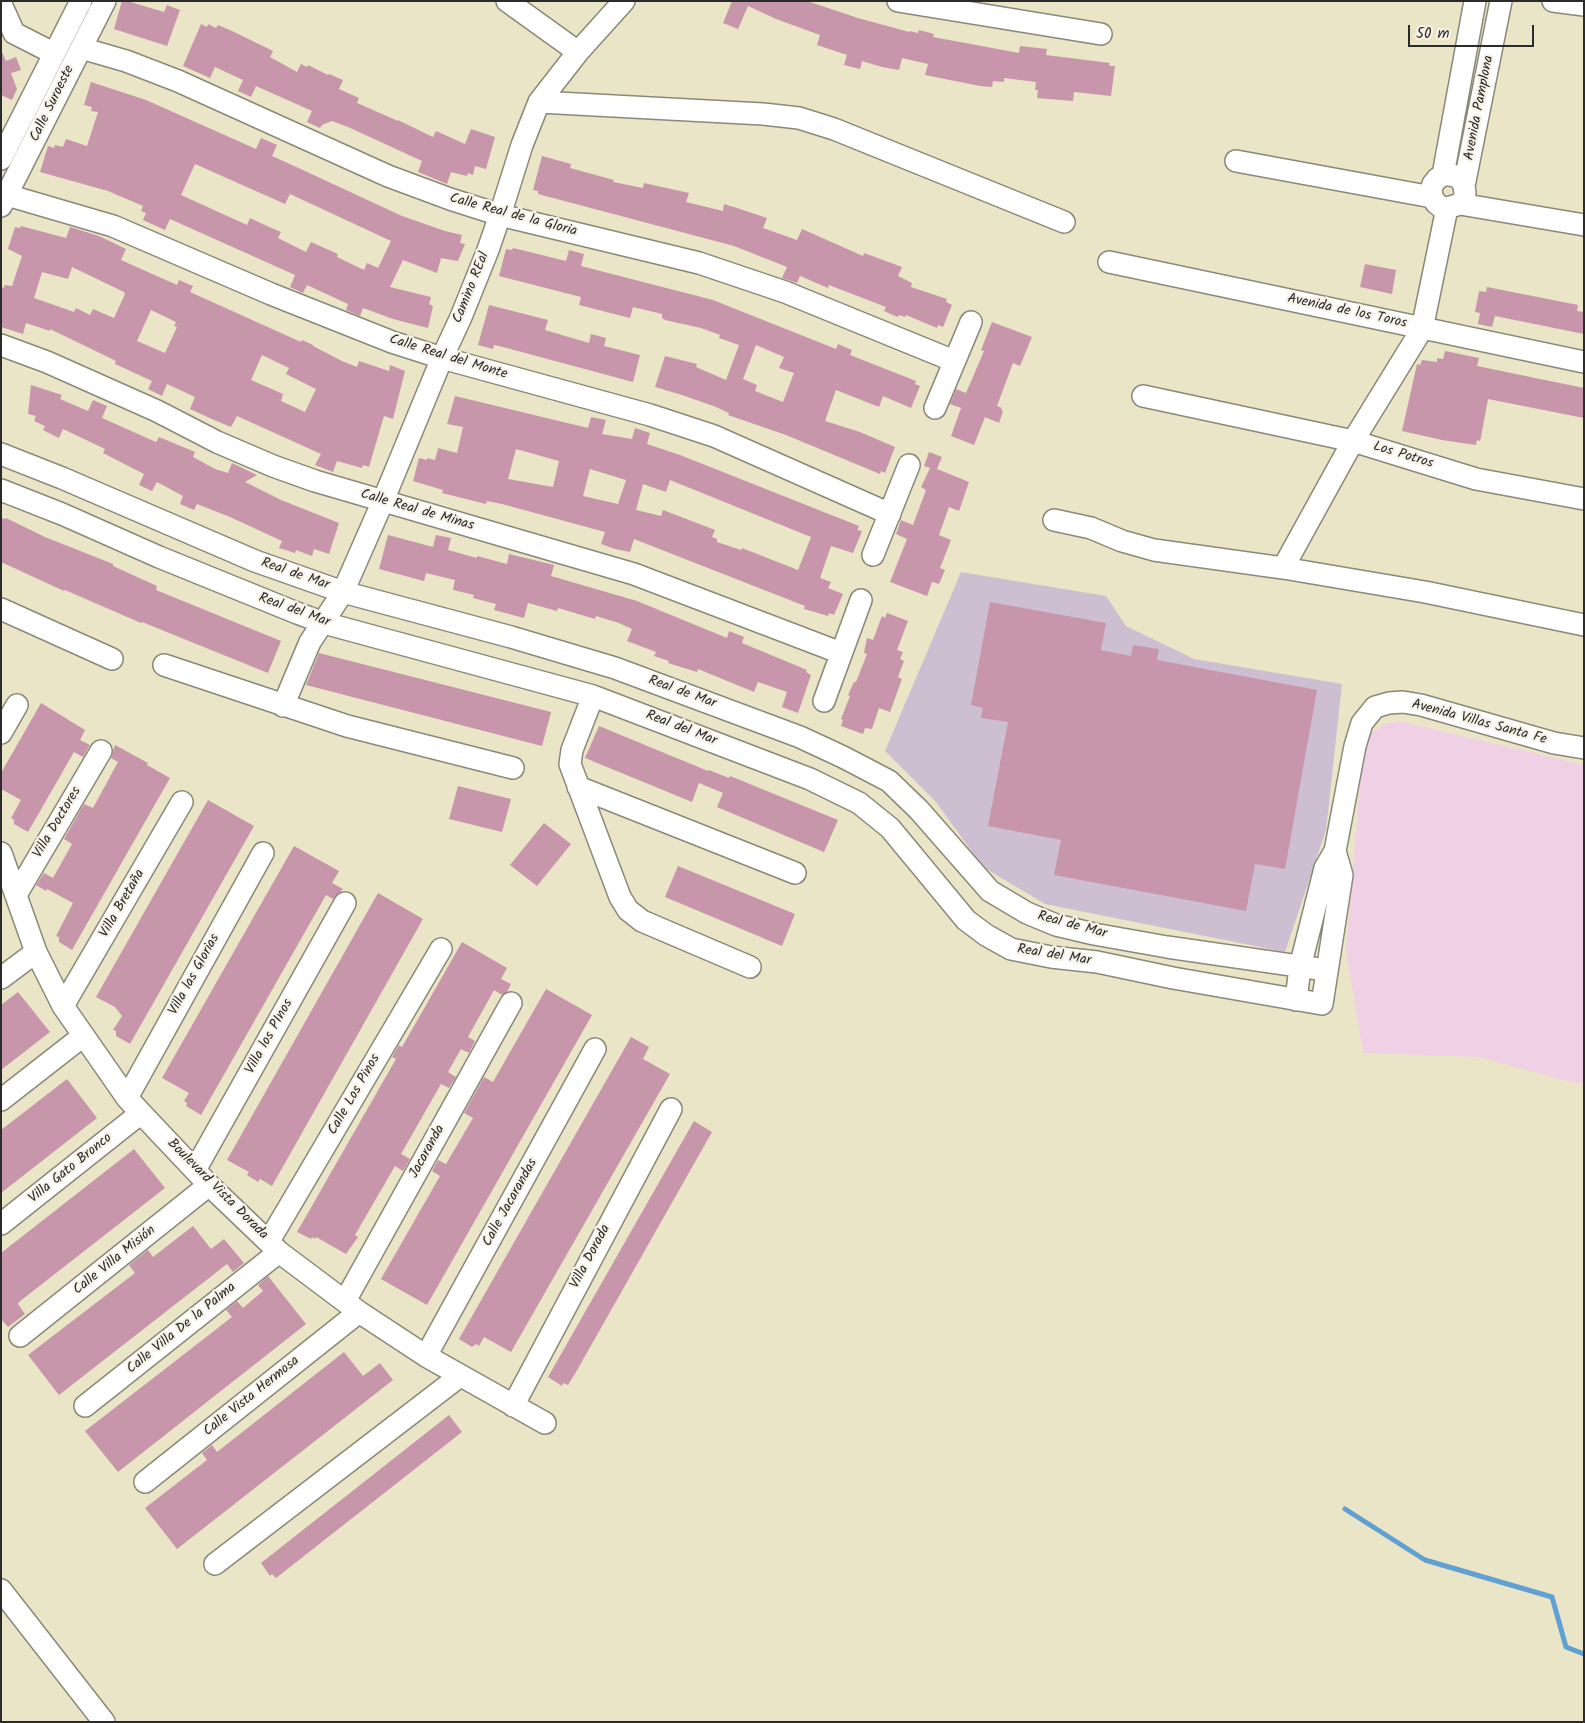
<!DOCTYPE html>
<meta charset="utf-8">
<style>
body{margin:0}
#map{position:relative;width:1585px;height:1723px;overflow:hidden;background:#eae5c7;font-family:Kalam,sans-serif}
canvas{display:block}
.frame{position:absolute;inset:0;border:2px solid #2b2b2b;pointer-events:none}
.scale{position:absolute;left:1408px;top:25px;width:126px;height:22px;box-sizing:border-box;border:2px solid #2b2b2b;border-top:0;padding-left:6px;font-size:15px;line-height:18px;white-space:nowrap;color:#2b2b2b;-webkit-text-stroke:4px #f7f3e8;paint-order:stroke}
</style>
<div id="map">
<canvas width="1585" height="1723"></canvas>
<div class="frame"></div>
<div class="scale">50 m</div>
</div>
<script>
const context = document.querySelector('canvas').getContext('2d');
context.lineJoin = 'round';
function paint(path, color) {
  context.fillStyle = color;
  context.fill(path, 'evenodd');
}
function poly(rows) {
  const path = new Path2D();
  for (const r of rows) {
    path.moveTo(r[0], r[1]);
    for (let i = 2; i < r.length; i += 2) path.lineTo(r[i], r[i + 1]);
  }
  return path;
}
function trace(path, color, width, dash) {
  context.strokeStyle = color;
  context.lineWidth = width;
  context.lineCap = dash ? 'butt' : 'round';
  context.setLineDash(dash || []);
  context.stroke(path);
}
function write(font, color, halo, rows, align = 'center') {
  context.font = font + ' Kalam,sans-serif';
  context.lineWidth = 4.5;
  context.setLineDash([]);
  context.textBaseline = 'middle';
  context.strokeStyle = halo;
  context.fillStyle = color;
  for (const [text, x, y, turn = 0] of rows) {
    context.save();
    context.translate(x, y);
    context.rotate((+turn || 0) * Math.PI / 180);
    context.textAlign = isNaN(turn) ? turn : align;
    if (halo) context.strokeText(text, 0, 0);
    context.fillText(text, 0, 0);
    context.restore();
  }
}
const built = poly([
 [1399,721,1584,765,1584,1083,1571,1082,1478,1057,1363,1053,1346,950,1361,774,1369,735,1384,724]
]);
const industrial = poly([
 [961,572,1106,596,1126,626,1194,659,1342,684,1326,830,1285,952,1045,904,983,867,936,802,885,751]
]);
const stream = poly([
 [1345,1509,1425,1560,1552,1597,1566,1647,1584,1654]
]);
const building = poly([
 [122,1,127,1,164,12,167,5,180,10,167,46,114,29],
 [732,1,807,1,858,18,909,32,909,31,918,33,919,30,934,34,933,37,1019,53,1020,46,1047,49,1046,55,1110,63,1109,66,1115,66,1111,96,1074,92,1073,101,1037,98,1038,90,1035,90,1036,82,1004,78,1004,82,993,81,992,87,980,86,925,75,928,64,902,58,899,70,882,67,862,61,860,69,844,65,847,55,817,45,820,35,776,19,748,6,738,29,723,23],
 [201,24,207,27,208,24,216,28,218,25,232,31,273,51,270,57,297,72,301,64,307,67,308,65,328,75,329,74,343,80,339,89,359,98,357,103,398,121,398,120,433,137,436,131,465,144,471,129,495,137,486,169,475,166,473,175,468,173,467,176,451,172,447,184,418,172,422,161,348,127,332,121,322,125,320,128,307,122,312,111,256,86,251,97,238,91,243,80,215,67,210,78,183,66],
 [1,50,6,61,16,57,21,70,11,73,17,89,12,100,1,95],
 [91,82,146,100,256,149,261,138,277,145,272,156,292,165,402,216,445,231,462,235,460,243,465,244,458,261,441,258,437,273,403,260,390,287,431,297,429,304,433,306,428,328,393,319,363,308,360,316,346,310,348,304,307,285,303,293,290,287,295,275,170,219,165,230,143,220,146,213,141,211,143,206,108,191,40,172,48,146,54,148,55,145,63,147,66,139,87,146,98,112,91,111,92,107,84,105],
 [195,164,285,204,290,194,391,241,378,268,367,263,364,270,337,257,338,254,311,242,306,252,278,238,281,232,267,226,250,218,247,225,181,195],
 [542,156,571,164,570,168,614,180,613,182,643,188,644,183,689,193,686,202,723,211,724,204,737,208,767,218,763,228,797,240,802,229,863,256,864,253,902,267,898,276,912,283,911,287,947,299,946,302,952,305,943,327,938,325,937,328,906,315,905,317,899,315,898,317,884,311,886,307,829,285,828,288,800,276,797,283,782,278,787,267,734,246,538,194,538,191,533,190],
 [21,226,66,238,70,227,99,236,126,249,121,260,177,285,179,280,193,286,190,292,301,342,302,340,313,345,313,346,342,361,357,367,359,361,389,371,390,365,405,371,393,419,384,416,369,467,363,465,362,468,337,461,333,472,315,465,321,454,237,416,231,427,214,420,190,409,195,397,167,384,162,396,148,389,152,381,115,364,116,361,112,359,50,329,50,331,26,323,23,334,1,327,1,287,4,288,5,285,12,286,22,256,8,249,15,227,20,228],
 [72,267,124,292,125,294,114,318,93,309,90,315,76,308,74,312,34,298,42,272,68,279],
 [151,310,176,322,174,326,177,327,165,353,137,341],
 [262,355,289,368,286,374,316,389,305,412,281,401,283,394,251,380],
 [513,248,566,261,569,250,584,254,581,266,713,300,836,349,838,344,852,350,850,355,916,381,915,384,920,386,911,408,883,396,879,407,836,390,825,421,860,432,895,447,885,473,881,471,880,474,786,435,728,415,729,413,716,407,682,395,655,387,665,356,697,364,696,367,726,380,739,345,719,338,720,335,701,328,665,320,662,318,662,314,633,307,630,318,579,305,581,297,499,276,506,249,512,250],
 [756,345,784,357,779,368,794,373,783,402,755,391,757,385,743,379],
 [1365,264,1396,270,1392,294,1360,287],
 [1487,287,1578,305,1577,311,1584,312,1584,334,1495,316,1492,327,1478,324,1480,313,1475,312,1479,291,1486,292],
 [489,305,548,320,545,330,589,343,591,334,606,338,604,346,640,355,633,382,503,347,494,345,493,349,478,345],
 [992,322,1032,337,1020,366,1013,363,997,406,1002,408,1001,410,1003,411,999,423,985,417,974,445,951,436,961,408,950,404,956,389,966,393,984,351,981,350],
 [1445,351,1479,358,1477,366,1584,388,1584,418,1488,399,1481,437,1480,441,1477,440,1476,445,1442,440,1402,431,1417,364,1420,365,1422,360,1437,362,1437,358,1443,359],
 [31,385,62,395,60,399,88,411,93,400,107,406,102,418,156,442,159,437,195,452,193,457,215,469,228,473,232,463,257,475,245,482,281,500,339,523,329,554,314,549,312,556,296,550,295,553,279,548,282,541,230,517,197,504,194,510,180,504,183,496,157,482,152,491,139,485,144,474,103,453,105,449,63,429,59,438,43,430,45,426,34,421,36,416,28,414],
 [455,396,588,428,591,417,606,420,602,434,632,439,635,428,650,433,647,444,680,455,859,526,857,530,862,531,853,553,831,546,820,578,831,582,828,588,843,594,834,615,829,613,828,616,804,609,805,606,634,539,630,552,615,549,601,544,605,532,502,504,487,501,486,504,442,493,443,490,413,481,419,458,427,460,427,458,435,460,438,448,457,453,463,427,447,424],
 [516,449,559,461,553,487,508,479],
 [590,469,626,480,618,504,583,496],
 [670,480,811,537,798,570,742,548,741,550,717,542,717,539,712,537,715,530,663,510,661,516,636,510,643,484,666,492],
 [929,452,942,457,937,469,969,482,959,511,949,507,939,535,951,540,940,568,945,570,939,584,932,582,927,596,890,582,907,539,896,534,901,520,913,525,926,490,921,487,930,468,924,466],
 [1,518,5,519,6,518,45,537,113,564,113,566,157,586,156,590,281,641,268,673,142,622,141,623,65,590,64,591,1,562],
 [388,535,433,547,436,535,451,538,448,550,477,558,477,556,507,564,509,554,554,565,551,576,637,601,727,638,729,631,744,637,742,643,807,670,806,672,811,675,798,713,782,707,787,692,758,682,754,692,698,669,697,672,668,663,669,661,654,656,656,652,627,641,632,629,619,623,596,616,595,619,558,608,557,611,528,603,524,618,494,610,496,604,473,598,474,595,453,590,455,580,426,573,424,581,379,569],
 [990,602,1106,623,1101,650,1131,656,1133,645,1159,649,1157,660,1317,690,1285,869,1255,864,1246,911,1054,875,1061,840,988,826,1008,722,981,718,983,708,971,705],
 [887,613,908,621,897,650,903,652,900,659,904,661,898,677,902,679,890,712,879,708,872,729,865,728,863,734,841,726,843,720,841,719,850,696,848,695,854,682,856,682,867,654,864,653,867,638,873,640,882,616,885,618],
 [319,653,551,712,542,746,306,685],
 [41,703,85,730,80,740,90,745,83,757,74,752,28,832,14,824,14,820,11,818,21,800,1,789,1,773],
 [599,726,708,771,709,770,729,778,730,776,838,820,824,852,717,807,723,793,699,783,692,802,585,758],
 [115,745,148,763,147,765,170,778,72,950,59,942,59,937,56,936,73,903,47,889,46,891,36,885,44,873,53,878,72,844,64,839,84,804,93,808,118,762,111,758],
 [458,786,511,799,502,832,449,819],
 [208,800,254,826,130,1044,116,1036,116,1031,113,1030,122,1016,115,1007,96,997],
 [544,823,571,844,537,886,510,865],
 [294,846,339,871,332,883,343,889,333,899,326,895,201,1115,186,1106,187,1103,184,1101,189,1093,162,1078],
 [678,866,795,914,782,946,665,897],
 [378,893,423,919,272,1186,260,1179,258,1182,247,1175,249,1172,227,1160],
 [462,942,507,968,501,979,511,984,507,992,502,995,494,990,468,1037,475,1041,469,1053,461,1049,448,1072,456,1077,449,1088,441,1084,401,1154,410,1159,403,1171,395,1166,355,1235,358,1237,346,1254,316,1237,315,1239,312,1237,311,1239,297,1232,396,1059,392,1057,399,1045,402,1047],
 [546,989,592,1015,427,1305,381,1279,440,1176,432,1171,438,1160,446,1164,473,1118,464,1113,484,1077,493,1082],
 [18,992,50,1032,1,1070,1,1005],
 [631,1037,649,1047,643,1059,670,1074,511,1352,484,1337,479,1346,476,1344,472,1347,459,1339],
 [67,1079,97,1118,1,1193,1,1130],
 [694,1121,712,1132,576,1372,568,1385,563,1383,562,1386,548,1377],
 [134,1149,165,1188,19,1302,18,1304,25,1314,8,1327,1,1319,1,1253],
 [193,1226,211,1249,224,1239,244,1263,233,1272,227,1264,59,1395,28,1355,135,1273,129,1265,148,1250,153,1257],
 [268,1276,306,1324,118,1472,85,1431,232,1317,226,1310,237,1301,243,1308,263,1291,258,1285],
 [344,1352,363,1376,380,1363,393,1380,177,1549,145,1508,207,1460,202,1453,212,1445,217,1452],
 [449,1415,462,1432,276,1578,272,1574,270,1576,261,1563]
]);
const minor = poly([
 [507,1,578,52],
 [898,1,1101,34],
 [1553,1,1584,5],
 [1,4,14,33],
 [14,33,53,53],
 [81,48,126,61,178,81,388,176,450,199,500,215,699,263,785,292,954,361],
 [539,102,763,114,799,118,834,129,1064,222],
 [1,159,81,1],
 [1236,161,1432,197],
 [1443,175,1475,1],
 [1464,186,1461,180,1456,176,1449,175,1443,175,1437,179,1433,184,1431,190,1432,197,1436,203,1441,207,1447,208,1460,204,1464,199,1465,193,1464,186,1501,1],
 [7,195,113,226,271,294,392,342,442,358,650,415,714,436,890,514],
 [1460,204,1584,225],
 [1,206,105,1],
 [1109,262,1584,362],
 [1,345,47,362,157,411,217,442,273,466,315,481,634,574,841,653],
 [1143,396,1353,441,1476,479,1584,499],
 [935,408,971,322],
 [1,454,62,478,255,561,343,592,511,637,615,668,800,737,843,757,889,781,919,810,990,891,1027,913,1056,925,1094,934,1167,947,1326,970],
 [1,490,62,514,159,557,297,613,324,623,593,696,810,779,859,803,890,828,966,920,986,935,1011,949,1051,957,1097,962,1173,978,1322,1004,1342,875,1335,851],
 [1054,520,1091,528,1122,541,1154,550,1283,568,1353,441,1422,329,1447,208],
 [873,555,909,465],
 [1283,568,1425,592,1584,625],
 [1,609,112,659],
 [164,665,347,726,513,768],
 [593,696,572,750,570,764,620,897,628,910,642,921,750,967],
 [824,701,861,600],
 [283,706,310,642,343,592,383,501,442,358,461,317,488,250,500,215,522,145,539,102,578,52,624,1],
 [1,733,17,705],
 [578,787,795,873],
 [1,853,36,952,63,1006,127,1098,141,1113,209,1185,279,1252,359,1312,426,1356,545,1423],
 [16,895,101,751],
 [1,978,36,952],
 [1296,1000,1300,967,1325,868,1335,851,1355,746,1362,723,1375,707,1389,703,1403,702,1421,705,1554,743,1584,748],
 [63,1006,182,802],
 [127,1098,263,853],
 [1,1100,83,1036],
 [195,1170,345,903],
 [1,1224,141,1113],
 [269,1241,441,949],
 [345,1301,511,1003],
 [20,1336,209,1185],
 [426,1356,595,1049],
 [85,1406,279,1252],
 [513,1406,671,1109],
 [145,1482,359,1312],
 [215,1564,460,1376],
 [1,1590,104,1722]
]);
const streetNames = [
 ["Calle Suroeste",53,104,-64],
 ["Avenida Pamplona",1480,108,-79],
 ["Calle Real de la Gloria",513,216,15],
 ["Camino REal",472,288,-68],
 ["Avenida de los Toros",1347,312,12],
 ["Calle Real del Monte",448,358,17],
 ["Los Potros",1403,456,17],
 ["Calle Real de Minas",417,511,16],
 ["Real de Mar",295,575,19],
 ["Real del Mar",294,611,20],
 ["Real de Mar",682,693,20],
 ["Avenida Villas Santa Fe",1479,723,15],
 ["Real del Mar",681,729,21],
 ["Villa Doctores",58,823,-59],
 ["Villa Bretaña",123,904,-60],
 ["Real de Mar",1072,926,15],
 ["Real del Mar",1054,956,9],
 ["Villa las Glorias",195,975,-61],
 ["Villa los PInos",270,1037,-61],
 ["Calle Los Pinos",355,1095,-60],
 ["Jacaranda",428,1152,-61],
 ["Villa Gato Bronco",71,1169,-39],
 ["Boulevard Vista Dorada",217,1190,45],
 ["Calle Jacarandas",511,1203,-61],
 ["Villa Dorada",591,1257,-62],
 ["Calle Villa Misión",115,1261,-39],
 ["Calle Villa De la Palma",182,1329,-39],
 ["Calle Vista Hermosa",252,1397,-39]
];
paint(built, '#f0d0e4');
paint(industrial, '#cebed1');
trace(stream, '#5ea1d2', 5);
paint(building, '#c796aa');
trace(minor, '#8a8879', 24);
trace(minor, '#fff', 21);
write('14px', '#2b2b2b', '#f7f3e8', streetNames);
</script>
